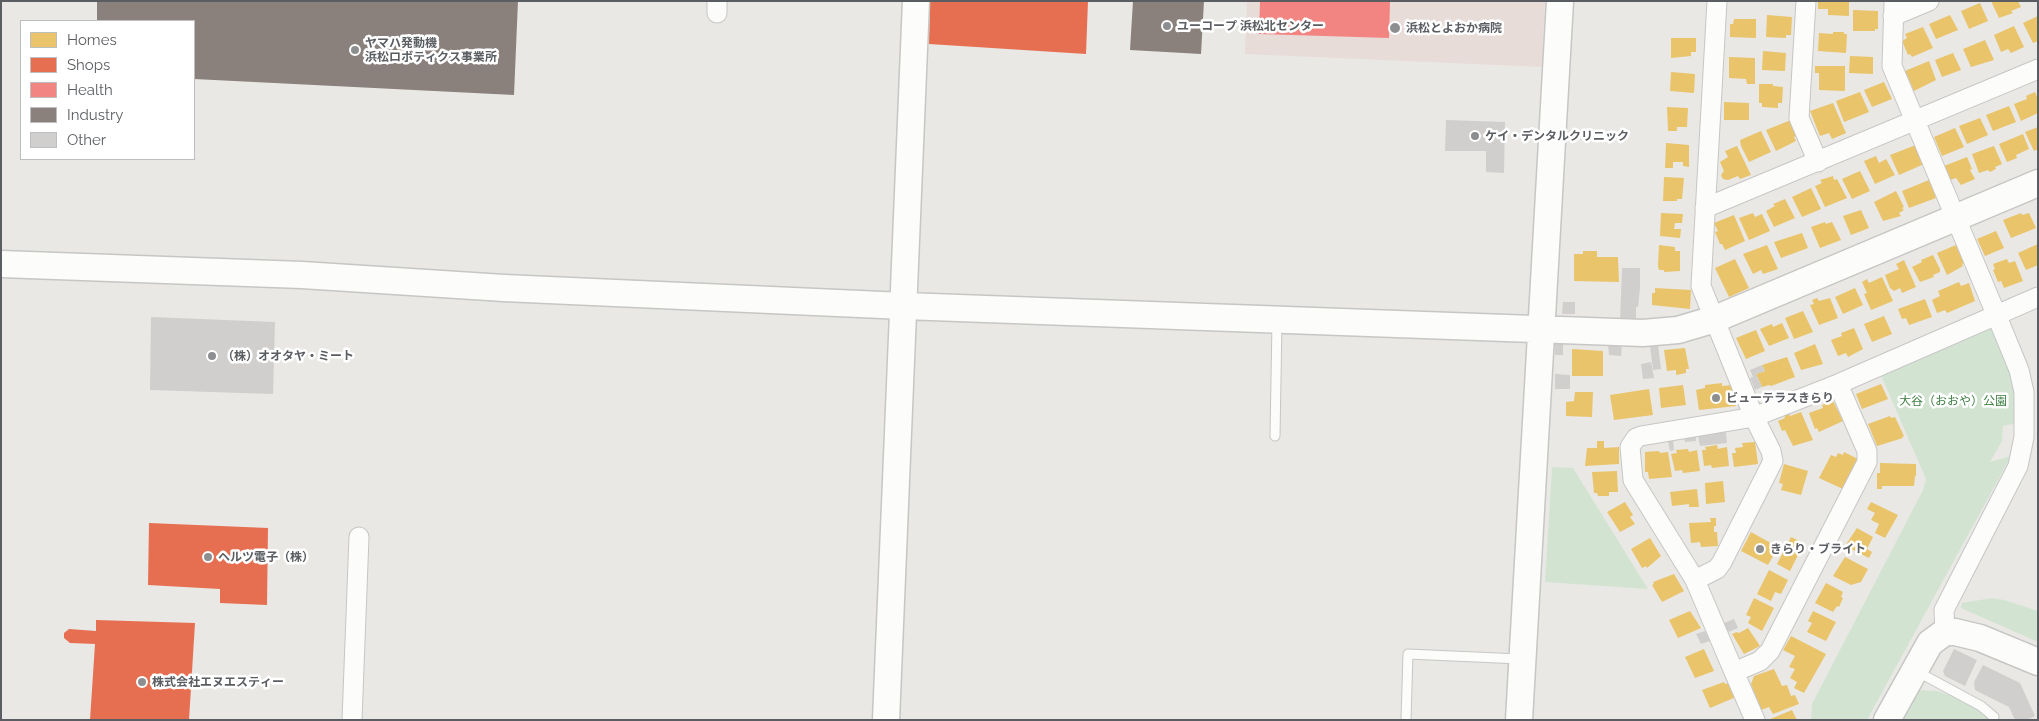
<!DOCTYPE html>
<meta charset="utf-8">
<style>
body{margin:0}
#map{position:relative;width:2039px;height:721px;overflow:hidden;background:#e9e8e4;font-family:Raleway,sans-serif}
canvas{display:block}
.frame{position:absolute;inset:0;border:2px solid #5a5d61;pointer-events:none}
.legend{position:absolute;left:20px;top:20px;width:175px;height:140px;box-sizing:border-box;background:#fff;border:1px solid #bdbec0;margin:0;padding:6px 9px;list-style:none;font-size:15px;color:#5a5d61}
.legend li{display:flex;align-items:center;gap:10px;height:25px}
.legend b{width:25px;border:1px solid #bdbec0}
</style>
<div id="map">
<canvas width="2039" height="721"></canvas>
<div class="frame"></div>
<ul class="legend">
<li><b style="height:14px;background:#e9c46a"></b>Homes</li>
<li><b style="height:14px;background:#e76f51"></b>Shops</li>
<li><b style="height:14px;background:#f28482"></b>Health</li>
<li><b style="height:14px;background:#8a817c"></b>Industry</li>
<li><b style="height:14px;background:#d0cfcd"></b>Other</li>
</ul>
</div>
<script>
const context = document.querySelector('canvas').getContext('2d');
context.lineJoin = 'round';
function paint(path, color) {
  context.fillStyle = color;
  context.fill(path, 'evenodd');
}
function poly(rows) {
  const path = new Path2D();
  for (const r of rows) {
    path.moveTo(r[0], r[1]);
    for (let i = 2; i < r.length; i += 2) path.lineTo(r[i], r[i + 1]);
  }
  return path;
}
function trace(path, color, width, dash) {
  context.strokeStyle = color;
  context.lineWidth = width;
  context.lineCap = dash ? 'butt' : 'round';
  context.setLineDash(dash || []);
  context.stroke(path);
}
function write(font, color, halo, rows, align = 'center') {
  context.font = font + ' Raleway,"Noto Sans JP",sans-serif';
  context.lineWidth = 5;
  context.setLineDash([]);
  context.textBaseline = 'middle';
  context.strokeStyle = halo;
  context.fillStyle = color;
  for (const [text, x, y, turn = 0] of rows) {
    context.save();
    context.translate(x, y);
    context.rotate((+turn || 0) * Math.PI / 180);
    context.textAlign = isNaN(turn) ? turn : align;
    if (halo) context.strokeText(text, 0, 0);
    context.fillText(text, 0, 0);
    context.restore();
  }
}
const medical = poly([
 [1247,1,1545,1,1542,67,1245,54]
]);
const green = poly([
 [1990,328,1999,333,2014,374,2017,423,2003,426,2002,441,1990,462,2011,456,1867,720,1811,720,1812,704,1923,490,1926,479,1880,373],
 [1552,467,1573,468,1648,589,1545,582],
 [1992,598,2004,600,2038,611,2038,642,1961,608,1962,603],
 [1918,690,1937,691,1953,696,1979,710,1991,720,1899,720]
]);
const homes = poly([
 [1818,1,1849,1,1849,16,1828,15,1828,9,1818,9],
 [1991,1,2018,1,2021,7,2011,11,2013,13,1999,18],
 [1980,3,1988,21,1969,29,1961,11],
 [1853,10,1878,11,1878,29,1875,29,1875,31,1853,31],
 [1767,15,1792,17,1791,35,1786,35,1786,38,1766,37],
 [1950,15,1958,30,1936,39,1929,24],
 [2038,16,2038,41,2033,43,2023,23],
 [1734,19,1756,19,1756,38,1730,37,1730,24,1733,24],
 [2014,26,2024,47,2011,53,2008,49,2001,52,1994,35],
 [1923,27,1933,48,1912,57,1910,54,1908,55,1902,41,1907,38,1905,34],
 [1833,32,1844,32,1844,34,1847,34,1846,53,1818,51,1819,33,1833,34],
 [1671,38,1696,38,1696,52,1691,52,1691,56,1671,58],
 [1985,40,1994,60,1971,67,1963,49],
 [1763,51,1786,53,1785,71,1762,70],
 [1953,53,1961,70,1942,77,1935,60],
 [1850,56,1873,57,1873,74,1849,73],
 [1729,57,1755,58,1755,84,1747,84,1746,79,1729,78],
 [1929,61,1936,80,1914,91,1905,71],
 [1815,66,1845,66,1845,91,1819,90,1819,73,1815,73],
 [1671,72,1695,74,1694,93,1670,91],
 [1884,82,1892,99,1872,107,1864,90],
 [1759,84,1773,84,1773,86,1783,87,1782,103,1778,103,1778,108,1762,107,1762,103,1759,103],
 [1860,92,1869,112,1844,122,1836,101],
 [2035,92,2038,99,2038,113,2021,121,2014,104,2027,99,2026,96],
 [1724,102,1749,103,1749,120,1724,120],
 [1833,103,1846,133,1832,139,1829,133,1820,136,1810,111],
 [2009,106,2016,122,1993,131,1986,115],
 [1667,107,1688,108,1687,127,1677,127,1677,131,1668,131],
 [1980,118,1988,135,1967,144,1959,126],
 [1791,120,1798,135,1794,137,1796,141,1776,151,1766,130],
 [2038,127,2038,149,2034,151,2025,132],
 [1955,128,1964,147,1942,156,1934,137],
 [1761,131,1771,152,1749,162,1741,146,1740,140],
 [2023,134,2029,149,2016,155,2017,158,2007,162,1999,144],
 [1666,143,1689,145,1689,167,1683,166,1683,162,1673,162,1673,168,1665,168],
 [1916,145,1924,164,1899,175,1890,155],
 [1737,146,1751,175,1740,179,1738,176,1728,180,1723,179,1721,175,1724,171,1720,162,1728,157,1725,151],
 [1994,146,2002,164,1995,167,1996,169,1990,172,1988,170,1979,173,1972,154],
 [1876,156,1879,163,1886,159,1895,175,1875,184,1864,161],
 [1967,157,1972,169,1970,170,1975,179,1961,185,1956,178,1950,180,1944,166],
 [1860,171,1870,191,1852,199,1842,179],
 [1833,176,1834,180,1837,179,1847,198,1825,207,1815,186,1822,183,1820,180],
 [1664,177,1684,178,1682,199,1677,199,1677,201,1663,201],
 [1929,180,1936,198,1909,208,1902,191],
 [1811,188,1821,209,1802,217,1792,197],
 [1896,191,1904,207,1902,208,1904,210,1899,213,1901,216,1883,221,1874,202],
 [1785,199,1795,218,1774,227,1766,211,1775,206,1773,204],
 [1861,210,1869,228,1851,235,1843,216],
 [1661,213,1683,214,1682,223,1675,223,1674,229,1681,229,1680,238,1660,236],
 [1753,213,1755,217,1762,214,1770,231,1749,240,1739,218],
 [2021,213,2022,215,2029,213,2036,228,2011,238,2003,220],
 [1734,215,1745,241,1725,250,1722,244,1720,244,1715,232,1718,231,1714,223],
 [1825,222,1826,224,1832,222,1841,240,1820,248,1811,227],
 [1996,231,2004,248,1985,256,1977,239],
 [1802,233,1808,248,1781,258,1774,242],
 [2038,244,2038,265,2026,270,2018,253],
 [1659,245,1675,247,1675,251,1680,251,1680,271,1664,272,1664,270,1659,270,1658,266],
 [1767,245,1778,269,1763,274,1761,270,1753,274,1743,254],
 [1956,245,1964,263,1962,264,1963,266,1947,275,1937,253],
 [1583,251,1597,251,1597,257,1618,257,1619,282,1574,281,1574,254,1583,254],
 [1933,255,1940,269,1940,272,1933,275,1934,277,1920,282,1912,267,1922,262,1921,260],
 [1735,259,1749,288,1729,297,1715,268],
 [2007,259,2009,263,2015,261,2023,281,2004,288,2001,281,1998,282,1993,270,1995,269,1993,264],
 [1904,260,1916,287,1902,293,1900,288,1894,291,1890,288,1885,275,1899,269,1896,264],
 [1882,277,1893,301,1871,310,1864,294,1867,293,1862,282,1867,279,1869,283],
 [1959,282,1961,286,1969,283,1975,301,1947,313,1945,310,1937,313,1932,300,1940,296,1938,291],
 [1655,288,1691,290,1690,309,1652,305,1652,293,1655,293],
 [1855,288,1863,305,1843,314,1835,297],
 [1817,298,1819,301,1830,298,1838,318,1819,325,1810,305,1814,304,1812,300],
 [1925,299,1932,317,1909,325,1906,318,1902,319,1898,309],
 [1803,311,1813,332,1794,339,1785,318],
 [1884,316,1892,334,1872,342,1864,324],
 [1782,323,1789,338,1769,346,1760,329,1772,324,1773,327],
 [1854,328,1863,349,1848,357,1846,353,1838,356,1831,340,1842,336,1841,333],
 [1756,330,1765,351,1746,359,1736,338],
 [1815,344,1823,364,1801,370,1794,353],
 [1685,348,1689,369,1686,369,1686,373,1676,375,1676,370,1667,371,1664,350],
 [1572,349,1603,351,1603,376,1572,376],
 [1787,357,1795,377,1771,386,1769,385,1762,387,1756,374,1765,371,1762,365],
 [1722,383,1722,386,1732,385,1736,406,1699,410,1696,390,1705,388,1705,385],
 [1881,384,1888,399,1862,409,1856,394],
 [1683,385,1686,405,1661,408,1659,388],
 [1649,389,1653,415,1614,420,1610,395],
 [1575,392,1593,392,1592,417,1566,416,1566,402,1574,401],
 [1833,401,1843,421,1819,432,1817,428,1815,429,1809,413,1823,408,1822,405],
 [1788,412,1790,416,1801,412,1813,440,1793,446,1785,430,1782,431,1778,421,1785,418,1784,413],
 [1890,416,1891,418,1895,417,1904,436,1902,437,1903,438,1877,446,1868,424],
 [1597,441,1604,441,1604,448,1619,447,1619,464,1585,466,1587,448,1597,448],
 [1755,442,1758,464,1734,467,1732,453,1736,453,1735,448,1743,447,1742,443],
 [1717,445,1718,449,1727,447,1729,466,1712,468,1711,465,1704,466,1702,450,1706,450,1705,447],
 [1688,449,1689,452,1697,450,1700,471,1683,473,1682,470,1675,471,1671,454,1677,453,1676,450],
 [1659,451,1660,453,1668,452,1672,477,1649,479,1648,472,1645,472,1645,452],
 [1844,452,1858,459,1843,489,1819,478,1831,455,1836,457,1838,453,1843,455],
 [1880,463,1916,464,1916,476,1915,476,1914,486,1882,486,1882,489,1877,489,1877,473,1880,473],
 [1784,464,1808,471,1801,495,1781,490,1783,484,1779,483],
 [1617,471,1618,492,1609,492,1609,496,1598,496,1597,493,1594,493,1592,472],
 [1723,481,1725,502,1706,504,1705,483],
 [1697,489,1699,507,1689,507,1689,504,1672,506,1670,492],
 [1625,502,1633,515,1630,517,1635,524,1620,532,1607,512],
 [1871,502,1898,515,1885,538,1875,533,1879,524,1871,520,1875,513,1867,509],
 [1710,518,1716,518,1716,526,1714,526,1714,532,1717,532,1718,546,1701,547,1700,542,1691,543,1689,523,1711,522],
 [1857,528,1873,537,1867,549,1872,552,1869,558,1845,546],
 [1751,532,1778,547,1768,565,1741,551],
 [1791,537,1804,543,1790,571,1777,564,1785,548,1783,547,1785,542,1788,543],
 [1650,538,1661,556,1647,568,1646,566,1642,568,1631,549],
 [1845,557,1868,569,1861,582,1851,585,1833,576],
 [1769,570,1788,580,1781,594,1775,592,1771,601,1757,594],
 [1674,574,1684,591,1662,602,1652,585,1654,584,1653,582],
 [1826,583,1843,592,1841,597,1843,598,1839,607,1837,606,1833,612,1815,603],
 [1754,598,1774,608,1762,631,1748,623,1751,617,1746,615],
 [1690,611,1701,628,1678,638,1669,620],
 [1813,611,1836,622,1826,641,1807,632,1812,623,1808,621],
 [1748,628,1760,646,1744,654,1732,634,1737,632,1739,633],
 [1791,636,1826,654,1804,693,1794,688,1797,682,1790,678,1795,669,1789,667,1795,656,1783,650],
 [1704,649,1714,671,1695,678,1685,657],
 [1774,669,1782,686,1787,685,1791,696,1795,695,1799,704,1773,714,1769,707,1761,710,1751,684,1754,676],
 [1724,682,1725,684,1729,683,1736,697,1710,708,1702,690],
 [1792,710,1797,720,1768,720]
]);
const shops = poly([
 [930,1,1088,1,1086,54,929,44],
 [149,523,268,528,267,605,220,603,220,589,148,585],
 [96,620,195,623,189,720,90,720,95,644,70,643,64,638,64,633,69,629,96,631]
]);
const health = poly([
 [1260,1,1390,1,1389,38,1259,34]
]);
const industry = poly([
 [97,1,518,1,514,95,194,79,194,21,97,21],
 [1133,1,1204,1,1201,54,1130,50]
]);
const building = poly([
 [1446,120,1505,122,1504,173,1486,172,1486,151,1445,151],
 [1622,268,1640,268,1640,288,1638,307,1636,307,1636,322,1620,322],
 [1563,302,1575,302,1575,314,1562,314],
 [151,317,275,322,273,394,150,390],
 [1555,344,1563,344,1563,355,1555,355],
 [1608,344,1622,344,1621,356,1609,355],
 [1658,345,1661,369,1653,370,1650,346],
 [1651,362,1654,378,1643,379,1641,364],
 [1762,365,1765,371,1756,374,1762,387,1755,390,1750,378,1753,377,1750,370],
 [1555,374,1570,375,1570,389,1555,389],
 [1726,432,1727,443,1700,446,1698,436],
 [1696,436,1696,441,1685,442,1684,438],
 [1673,440,1674,450,1670,451,1668,441],
 [1734,619,1738,628,1726,633,1722,624],
 [1705,631,1710,641,1701,644,1696,634],
 [1954,649,1977,660,1965,686,1945,676,1943,671],
 [1983,665,2020,683,2035,716,2027,720,2015,720,2009,707,1975,690,1974,682]
]);
const lane = poly([
 [1275,436,1277,322],
 [1916,671,1981,706,1994,717],
 [1406,720,1408,654,1520,659]
]);
const street = poly([
 [1806,1,1799,118,1818,162],
 [1894,1,1892,66,1996,314,2019,370,2024,392,2024,437,2018,466,1944,610,1945,632],
 [717,13,717,1],
 [1893,16,1929,1],
 [1705,208,2038,69],
 [1695,580,1717,569,1722,562,1773,461,1771,451,1754,417,1701,286,1717,1],
 [1734,672,1695,580,1633,480,1630,447,1636,438,1641,436,1754,417,1838,384],
 [352,720,359,537],
 [1755,720,1734,672,1760,661,1770,651,1867,462,1867,451,1838,384,2038,297]
]);
const secondary = poly([
 [1,264,302,275,504,288,904,306,1643,333,1678,330,1715,319,2038,183],
 [886,720,916,1],
 [1519,720,1560,1],
 [1887,720,1930,643,1945,632,1955,632,1980,638,2038,662]
]);
const markers = [
 [1167,26,5,"#8c8e8f"],
 [1395,28,6,"#8c8e8f"],
 [355,50,5,"#8c8e8f"],
 [1475,136,5,"#8c8e8f"],
 [212,356,5,"#8c8e8f"],
 [1716,398,5,"#8c8e8f"],
 [1760,549,5,"#8c8e8f"],
 [208,557,5,"#8c8e8f"],
 [142,682,5,"#8c8e8f"]
];
const poiNames = [
 ["ユーコープ 浜松北センター",1177,26],
 ["浜松とよおか病院",1406,28],
 ["ヤマハ発動機",365,43],
 ["浜松ロボティクス事業所",365,57],
 ["ケイ・デンタルクリニック",1485,136],
 ["（株）オオタヤ・ミート",222,356],
 ["ビューテラスきらり",1726,398],
 ["きらり・ブライト",1770,549],
 ["ヘルツ電子（株）",218,557],
 ["株式会社エヌエスティー",152,682]
];
const parkNames = [
 ["大谷（おおや）公園",1953,401]
];
paint(medical, '#e8dcd9');
paint(green, '#d2e4d1');
paint(homes, '#e9c46a');
paint(shops, '#e76f51');
paint(health, '#f28482');
paint(industry, '#8a817c');
paint(building, '#d0cfcd');
trace(lane, '#c6c6c6', 11);
trace(street, '#c6c6c6', 21);
trace(secondary, '#c6c6c5', 29);
trace(lane, '#fcfcfb', 9);
trace(street, '#fcfcfb', 19);
trace(secondary, '#fcfcfb', 26);
for (const [x, y, r, color] of markers) {
  const dot = new Path2D();
  dot.arc(x, y, r, 0, 2 * Math.PI);
  context.fillStyle = color;
  context.fill(dot);
  trace(dot, '#fff', 2);
}
write('bold 12px', '#5a5d61', '#fff', poiNames, 'left');
write('12px', '#3c7e41', '#fff', parkNames);
</script>
